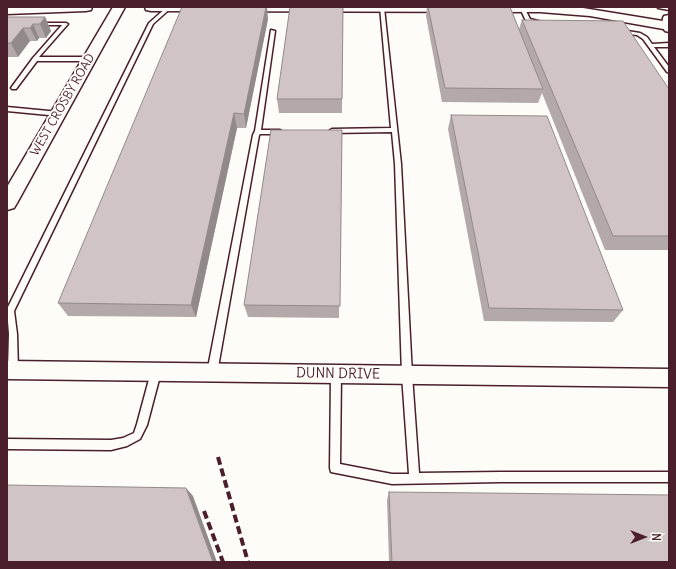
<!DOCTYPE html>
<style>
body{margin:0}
#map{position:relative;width:676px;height:569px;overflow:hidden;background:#fdfcf7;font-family:Delius,sans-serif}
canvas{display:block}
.frame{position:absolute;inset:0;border:8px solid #4a1f2b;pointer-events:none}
.north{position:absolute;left:624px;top:517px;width:40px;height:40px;-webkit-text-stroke:3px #fdfcf7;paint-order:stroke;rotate:90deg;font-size:11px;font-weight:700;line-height:16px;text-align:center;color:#4a1f2b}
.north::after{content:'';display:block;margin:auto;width:14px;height:18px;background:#4a1f2b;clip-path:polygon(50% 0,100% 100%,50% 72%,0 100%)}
</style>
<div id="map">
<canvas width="676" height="569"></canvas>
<div class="frame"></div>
<div class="north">N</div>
</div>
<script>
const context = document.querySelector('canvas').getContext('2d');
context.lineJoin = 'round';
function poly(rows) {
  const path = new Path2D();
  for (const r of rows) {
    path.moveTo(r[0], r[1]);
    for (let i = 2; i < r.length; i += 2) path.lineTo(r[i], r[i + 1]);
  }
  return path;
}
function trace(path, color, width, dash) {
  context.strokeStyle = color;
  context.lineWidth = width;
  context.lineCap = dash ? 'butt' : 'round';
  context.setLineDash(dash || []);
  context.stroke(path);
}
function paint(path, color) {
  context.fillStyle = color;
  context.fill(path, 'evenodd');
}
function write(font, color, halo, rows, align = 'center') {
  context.font = font + ' Delius,sans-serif';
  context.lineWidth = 4;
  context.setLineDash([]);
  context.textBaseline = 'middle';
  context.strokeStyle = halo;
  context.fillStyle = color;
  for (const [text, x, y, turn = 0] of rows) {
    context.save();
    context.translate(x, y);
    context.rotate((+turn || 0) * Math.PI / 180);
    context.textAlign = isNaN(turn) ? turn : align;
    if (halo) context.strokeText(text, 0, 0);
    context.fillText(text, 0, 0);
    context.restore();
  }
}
const lane = poly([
 [167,7,172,7,153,24,14,311,17,334,18,370,16,373,13,374,10,373,8,370,9,334,7,309,149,23,167,7],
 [380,7,384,8,401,164,412,375,419,473,501,472,669,472,669,482,501,482,392,484,331,472,330,468,331,374,333,371,336,370,339,371,341,374,340,464,392,474,409,474,402,375,395,164,392,132,332,133,329,131,332,129,391,128,380,7],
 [520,7,524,7,530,19,542,22,542,24,526,21,520,8,520,7],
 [658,7,669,8,669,10,658,8,658,7],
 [36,23,66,23,68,24,39,57,90,57,93,59,90,61,37,61,16,89,12,89,11,88,33,58,62,25,38,25,36,24,36,23],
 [271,30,275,31,261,130,280,130,283,132,280,134,260,134,259,135,217,373,215,376,212,377,209,376,207,373,253,135,255,131,271,30],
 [621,30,640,33,647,37,652,44,669,43,669,47,654,47,669,67,669,73,667,72,643,39,637,35,619,33,618,32,621,30],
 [7,107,59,112,62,114,59,116,7,111,7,107],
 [156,368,159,369,161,372,147,425,140,439,127,446,111,450,7,449,7,439,111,440,123,438,134,433,137,424,151,372,153,369,156,368]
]);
const street = poly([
 [669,15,669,32,665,31,662,26,663,18,664,16,669,15],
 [7,361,669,369,669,387,7,379,7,361]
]);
const secondary = poly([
 [7,7,92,7,91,10,86,11,7,14,7,7],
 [113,7,125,7,17,203,14,208,7,210,7,187,113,7],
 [145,7,577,7,669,22,669,30,590,16,540,12,151,11,146,10,145,7]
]);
const rail = poly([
 [218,457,248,562],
 [204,511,223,562]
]);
const wall = poly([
 [343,7,342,113,279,113,277,99],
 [427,7,510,7,519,29,522,20,669,89,669,250,605,250,542,93,538,103,442,102,426,16],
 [7,17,45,17,51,31,46,38,39,38,37,41,30,41,18,57,7,57],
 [268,19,246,128,237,128,196,317,68,316,58,303],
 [451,115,623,310,613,322,484,321,448,129],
 [342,130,339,318,248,317,244,305],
 [389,492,669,562,389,562,387,500]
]);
const shadedWall = poly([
 [266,7,267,7,268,19,246,128,244,114],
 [45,17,51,31,46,38,40,24],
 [33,24,39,38,37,41,30,28],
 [23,28,30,41,18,57,11,43],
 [234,113,237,128,196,317,191,305],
 [186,488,193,496,217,562,213,562]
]);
const building = poly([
 [182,7,266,7,244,114,234,113,191,305,58,303,182,7],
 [290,7,343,7,342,99,277,99,290,7],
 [428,7,510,7,543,89,445,88,428,7],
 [7,17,45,17,40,24,33,24,30,28,23,28,11,43,7,43,7,17],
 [522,20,623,21,669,89,669,236,613,236,522,20],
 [451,115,547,116,623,310,489,308,451,115],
 [271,130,342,130,340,306,244,305,271,130],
 [7,485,186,488,213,562,7,562,7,485],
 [389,492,669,495,669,562,392,562,389,492]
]);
const farStreetnames = [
 ["WEST CROSBY ROAD",63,105,-60]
];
const streetNames = [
 ["DUNN DRIVE",338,374,1]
];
trace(lane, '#4a1f2b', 3);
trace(street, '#4a1f2b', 3);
trace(secondary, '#4a1f2b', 3);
paint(lane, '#fdfcf7');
paint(street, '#fdfcf7');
paint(secondary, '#fdfcf7');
trace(rail, '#4a1f2b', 4, [8, 4]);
paint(wall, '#b3a9a9');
paint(shadedWall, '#928a89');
paint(building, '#d0c5c4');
trace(building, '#928a89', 1);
write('12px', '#4a1f2b', '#fdfcf7', farStreetnames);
write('14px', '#4a1f2b', '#fdfcf7', streetNames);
</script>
